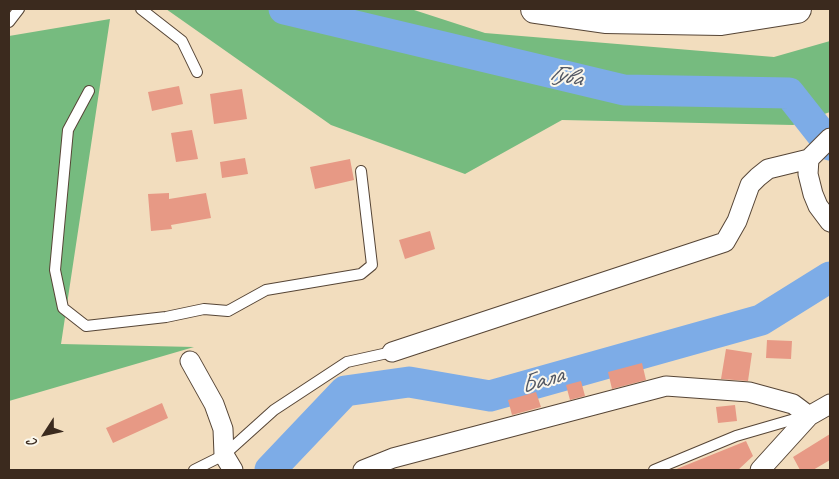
<!DOCTYPE html>
<meta charset="utf-8">
<style>
body{margin:0}
#map{position:relative;width:839px;height:479px;overflow:hidden;background:#f2ddbe;font-family:Caveat,sans-serif}
canvas{display:block}
.frame{position:absolute;inset:0;border:10px solid #3b2a1e;pointer-events:none}
.north{position:absolute;left:20px;top:409px;width:50px;height:50px;-webkit-text-stroke:4px #fbf7ec;paint-order:stroke;rotate:235deg;font-size:14px;font-weight:700;line-height:20px;text-align:center;color:#3b2a1e}
.north::after{content:'';display:block;margin:auto;width:18px;height:22px;background:#3b2a1e;clip-path:polygon(50% 0,100% 100%,50% 72%,0 100%)}
</style>
<div id="map">
<canvas width="839" height="479"></canvas>
<div class="frame"></div>
<div class="north">С</div>
</div>
<script>
const context = document.querySelector('canvas').getContext('2d');
context.lineJoin = 'round';
function paint(path, color) {
  context.fillStyle = color;
  context.fill(path, 'evenodd');
}
function poly(rows) {
  const path = new Path2D();
  for (const r of rows) {
    path.moveTo(r[0], r[1]);
    for (let i = 2; i < r.length; i += 2) path.lineTo(r[i], r[i + 1]);
  }
  return path;
}
function trace(path, color, width, dash) {
  context.strokeStyle = color;
  context.lineWidth = width;
  context.lineCap = dash ? 'butt' : 'round';
  context.setLineDash(dash || []);
  context.stroke(path);
}
function write(font, color, halo, rows, align = 'center') {
  context.font = font + ' Caveat,sans-serif';
  context.lineWidth = 4;
  context.setLineDash([]);
  context.textBaseline = 'middle';
  context.strokeStyle = halo;
  context.fillStyle = color;
  for (const [text, x, y, turn = 0] of rows) {
    context.save();
    context.translate(x, y);
    context.rotate((+turn || 0) * Math.PI / 180);
    context.textAlign = isNaN(turn) ? turn : align;
    if (halo) context.strokeText(text, 0, 0);
    context.fillText(text, 0, 0);
    context.restore();
  }
}
const forest = poly([
 [166,9,411,9,485,33,774,57,830,41,830,112,793,125,562,120,465,174,331,125],
 [110,19,61,344,194,347,9,401,9,36]
]);
const river = poly([
 [284,9,624,90,789,93,830,145],
 [270,470,345,391,409,382,490,396,761,320,830,277]
]);
const building = poly([
 [179,86,183,104,152,111,148,92],
 [242,89,247,119,214,124,210,94],
 [192,130,198,159,176,162,171,133],
 [245,158,248,174,222,178,220,162],
 [350,159,354,180,315,189,310,167],
 [169,193,169,199,206,193,211,218,171,225,172,229,151,231,148,194],
 [430,231,435,249,405,259,399,240],
 [767,340,792,341,791,359,766,358],
 [726,349,752,353,748,381,721,379],
 [642,363,646,380,612,389,608,372],
 [581,381,585,396,570,400,566,385],
 [536,392,541,407,512,415,508,400],
 [162,403,168,418,113,443,106,428],
 [735,405,737,421,718,423,716,407],
 [830,434,830,460,813,470,800,470,793,457],
 [746,441,753,456,738,470,674,470]
]);
const lane = poly([
 [141,9,182,41,197,72],
 [9,22,19,9],
 [89,91,68,130,55,270,63,308,86,326,166,317,204,309,228,311,266,290,361,274,372,265,361,171],
 [194,470,224,455,274,410,347,362,392,352],
 [654,470,736,436,805,416]
]);
const street = poly([
 [809,159,808,174,813,194,818,206,830,222],
 [392,352,725,242,737,221,750,185,758,177,768,169,809,159,830,138],
 [190,361,214,404,223,429,224,455,233,470],
 [363,470,393,458,666,386,749,392,793,404,809,416],
 [760,470,809,416,830,404]
]);
const highway = poly([
 [535,9,605,19,721,21,797,9]
]);
const waterNames = [
 ["Гува",566,76,13],
 ["Бала",542,381,-16]
];
paint(forest, '#76bb7f');
trace(river, '#7dace7', 31);
paint(building, '#e79985');
trace(lane, '#564536', 12);
trace(street, '#564536', 21);
trace(highway, '#564536', 30);
trace(lane, '#fff', 10);
trace(street, '#fff', 19);
trace(highway, '#fff', 28);
write('italic 25px', '#525864', '#fbf7ec', waterNames);
</script>
